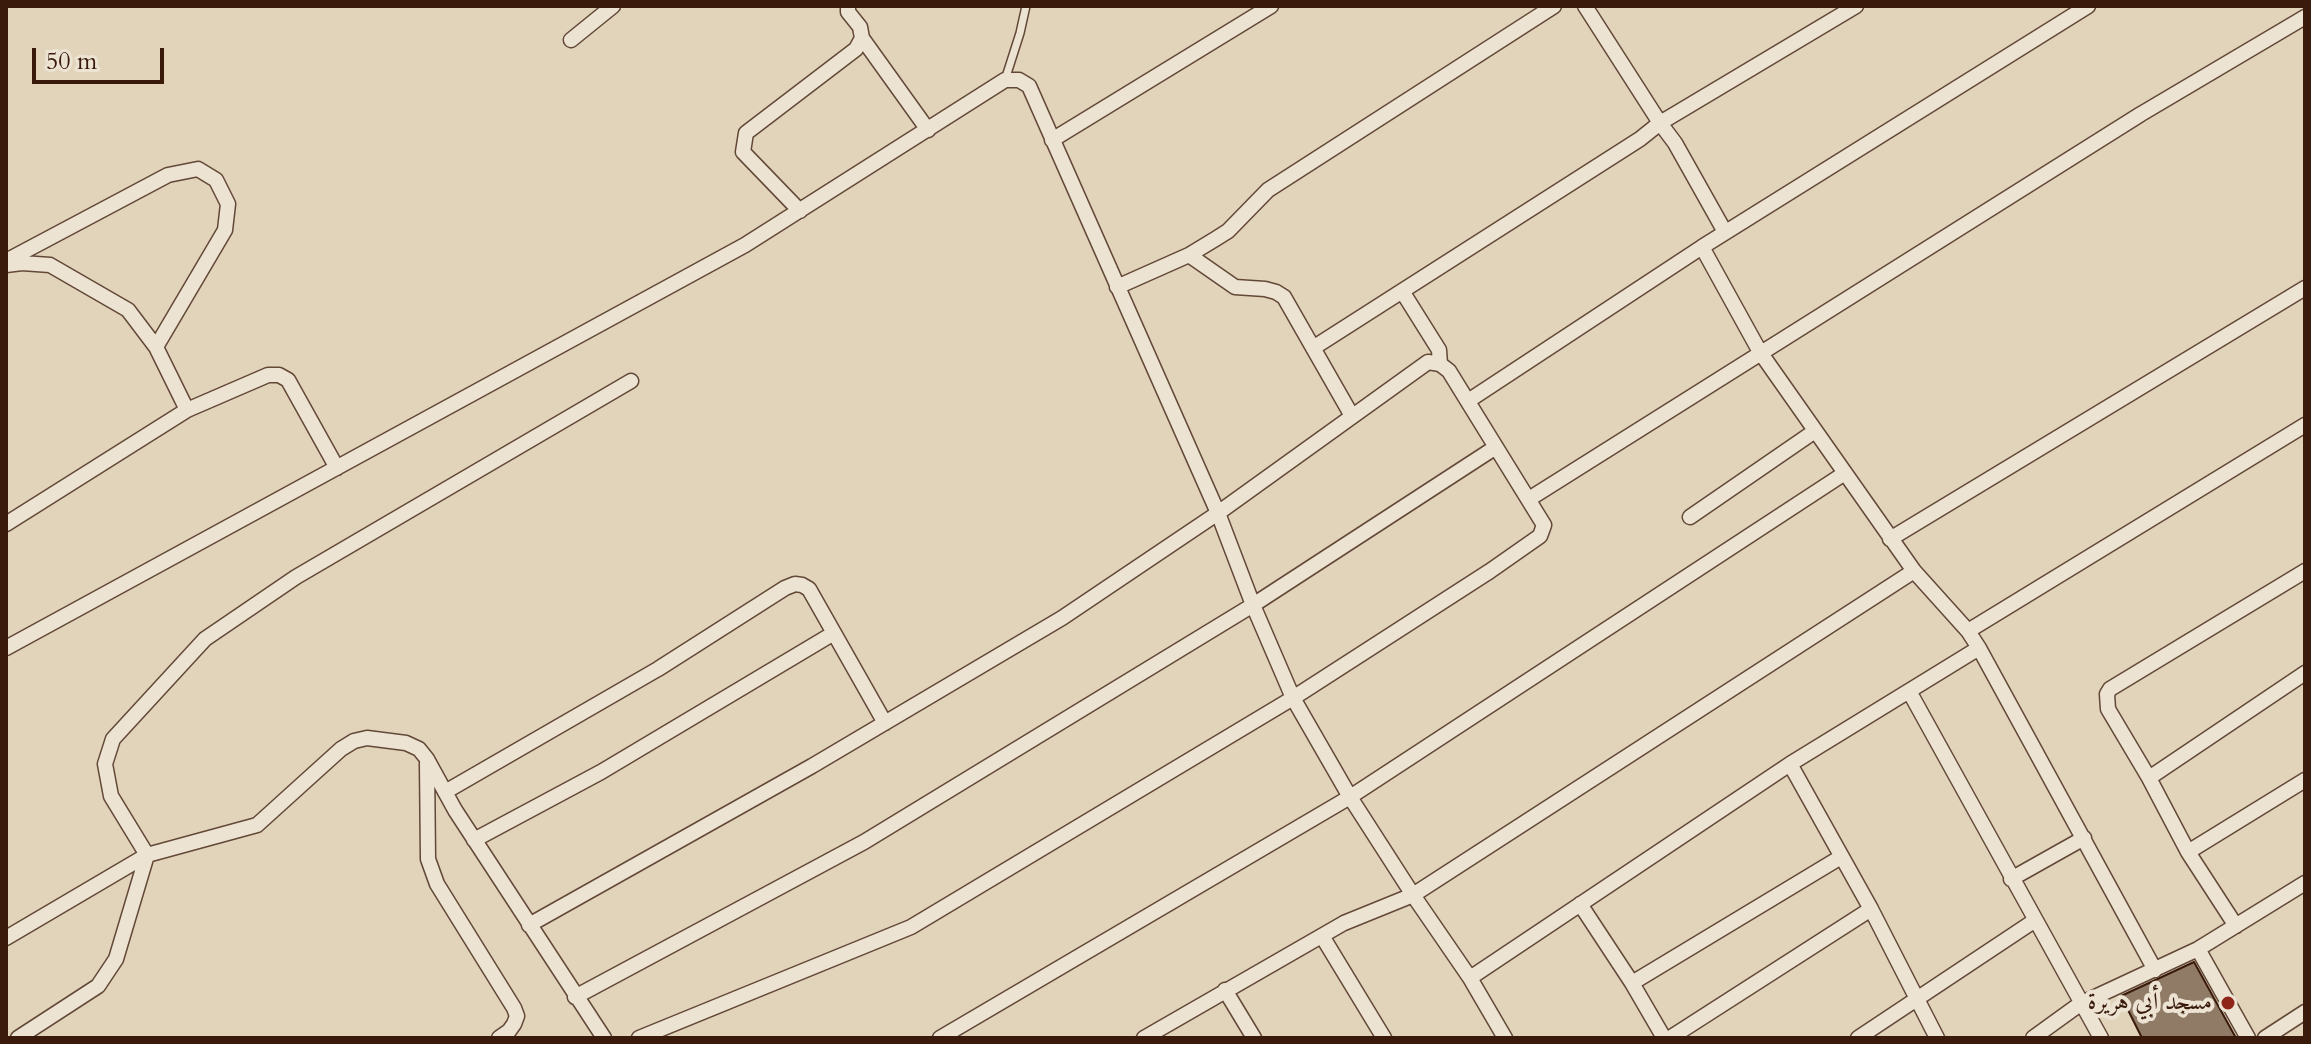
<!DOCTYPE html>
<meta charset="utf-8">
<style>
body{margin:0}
#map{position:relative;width:2311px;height:1044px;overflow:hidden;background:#e1d4bb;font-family:Cardo,serif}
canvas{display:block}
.frame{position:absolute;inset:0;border:8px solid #391a0b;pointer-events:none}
.scale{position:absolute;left:32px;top:48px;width:132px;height:36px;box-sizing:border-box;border:4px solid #391a0b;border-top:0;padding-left:10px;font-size:24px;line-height:28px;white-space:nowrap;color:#391a0b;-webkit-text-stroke:6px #ece3d3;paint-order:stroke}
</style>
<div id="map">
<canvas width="2311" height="1044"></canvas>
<div class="frame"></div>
<div class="scale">50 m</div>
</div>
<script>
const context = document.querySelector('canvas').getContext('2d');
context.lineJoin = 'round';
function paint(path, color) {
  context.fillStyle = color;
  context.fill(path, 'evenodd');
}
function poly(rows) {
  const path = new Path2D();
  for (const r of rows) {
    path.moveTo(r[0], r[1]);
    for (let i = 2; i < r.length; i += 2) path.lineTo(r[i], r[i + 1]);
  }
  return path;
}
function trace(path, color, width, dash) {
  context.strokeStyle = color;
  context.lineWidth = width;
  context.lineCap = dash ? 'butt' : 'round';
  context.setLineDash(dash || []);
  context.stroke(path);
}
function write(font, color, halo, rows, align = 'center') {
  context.font = font + ' Cardo,Amiri,serif';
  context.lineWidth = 8;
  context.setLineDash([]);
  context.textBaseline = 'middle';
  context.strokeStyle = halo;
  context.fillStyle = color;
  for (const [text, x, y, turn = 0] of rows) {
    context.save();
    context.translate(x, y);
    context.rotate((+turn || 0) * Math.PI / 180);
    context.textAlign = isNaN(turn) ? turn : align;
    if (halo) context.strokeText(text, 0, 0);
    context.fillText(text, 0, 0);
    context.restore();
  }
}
const building = poly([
 [2194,962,2236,1038,2142,1038,2121,996,2194,962]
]);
const lane = poly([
 [1005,80,1020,33,1026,6]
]);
const street = poly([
 [1585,6,1660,123,1856,6],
 [862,38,928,130],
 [571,40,613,6],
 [1052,140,1271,6],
 [800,211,743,152,746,133,856,49,862,38,860,27,848,12,848,6],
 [1702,247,2088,6],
 [1189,255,1235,287,1265,289,1276,292,1284,297,1352,416],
 [6,261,168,175,198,169,216,180,228,204,225,230,156,347],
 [6,265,22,263,50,265,128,310,156,347,187,410],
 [1117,287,1189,255,1217,238,1228,231,1268,190,1554,6],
 [1402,291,1439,350,1440,364],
 [1313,348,1640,139,1660,123,1675,143,1725,232],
 [1468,401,1702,247,1760,352,1914,571,1968,631,1979,648,2155,970],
 [1529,499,2141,114,2305,17],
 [1690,517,1815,431],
 [6,524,187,410,268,375,279,375,288,380,337,468],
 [1890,539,2305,288],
 [1968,631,2305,425],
 [6,648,745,245,1005,80,1019,80,1029,86,1218,513,1253,605,1293,698,1350,797,1413,895,1470,978,1505,1038],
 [1909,691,2101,1038],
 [427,763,428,859,437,884,514,1008,517,1016,514,1024,509,1031,499,1038],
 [1790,764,1871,909,1937,1038],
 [2149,778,2305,673],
 [445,792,658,669,785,588,795,584,802,585,809,589,885,723],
 [474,840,601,772,834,633],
 [2188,852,2305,780],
 [2011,879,2084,838],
 [1580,904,1632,983,1664,1038],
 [529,925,812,766,1062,618,1218,513,1428,362,1440,364,1449,371,1544,525,1540,536,1490,571,1293,698,911,927,639,1038],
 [2236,926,2188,852,2149,778,2108,709,2107,694,2110,689,2305,571],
 [1322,936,1384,1038],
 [6,938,147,855,257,825,341,749,354,741,367,738,406,743,419,749,427,759,455,810,604,1038],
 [2198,949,2248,1038],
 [1470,978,1790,764,1979,648],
 [1632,983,1841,857],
 [1225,990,1254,1038],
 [575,997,864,842,1253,605,1496,447],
 [18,1038,98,986,116,959,147,855,111,796,105,764,113,739,205,639,296,577,631,381],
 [940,1038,1350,797,1845,473],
 [1144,1038,1344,923,1413,895,1914,571],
 [1670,1038,1871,909],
 [1858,1038,2034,921],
 [2033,1038,2080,1004,2198,949,2305,883],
 [2265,1038,2305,1012]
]);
const markers = [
 [2228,1003,8,"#8f2418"]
];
const poiNames = [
 ["مسجد أبي هريرة",2212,1003]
];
paint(building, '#907b67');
trace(building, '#391a0b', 2);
trace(lane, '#634837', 10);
trace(street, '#634837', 17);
trace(lane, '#ece3d3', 7);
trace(street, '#ece3d3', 14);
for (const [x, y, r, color] of markers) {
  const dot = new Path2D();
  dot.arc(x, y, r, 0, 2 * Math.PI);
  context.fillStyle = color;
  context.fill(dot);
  trace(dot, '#ece3d3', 3);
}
write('24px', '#391a0b', '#ece3d3', poiNames, 'right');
</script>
